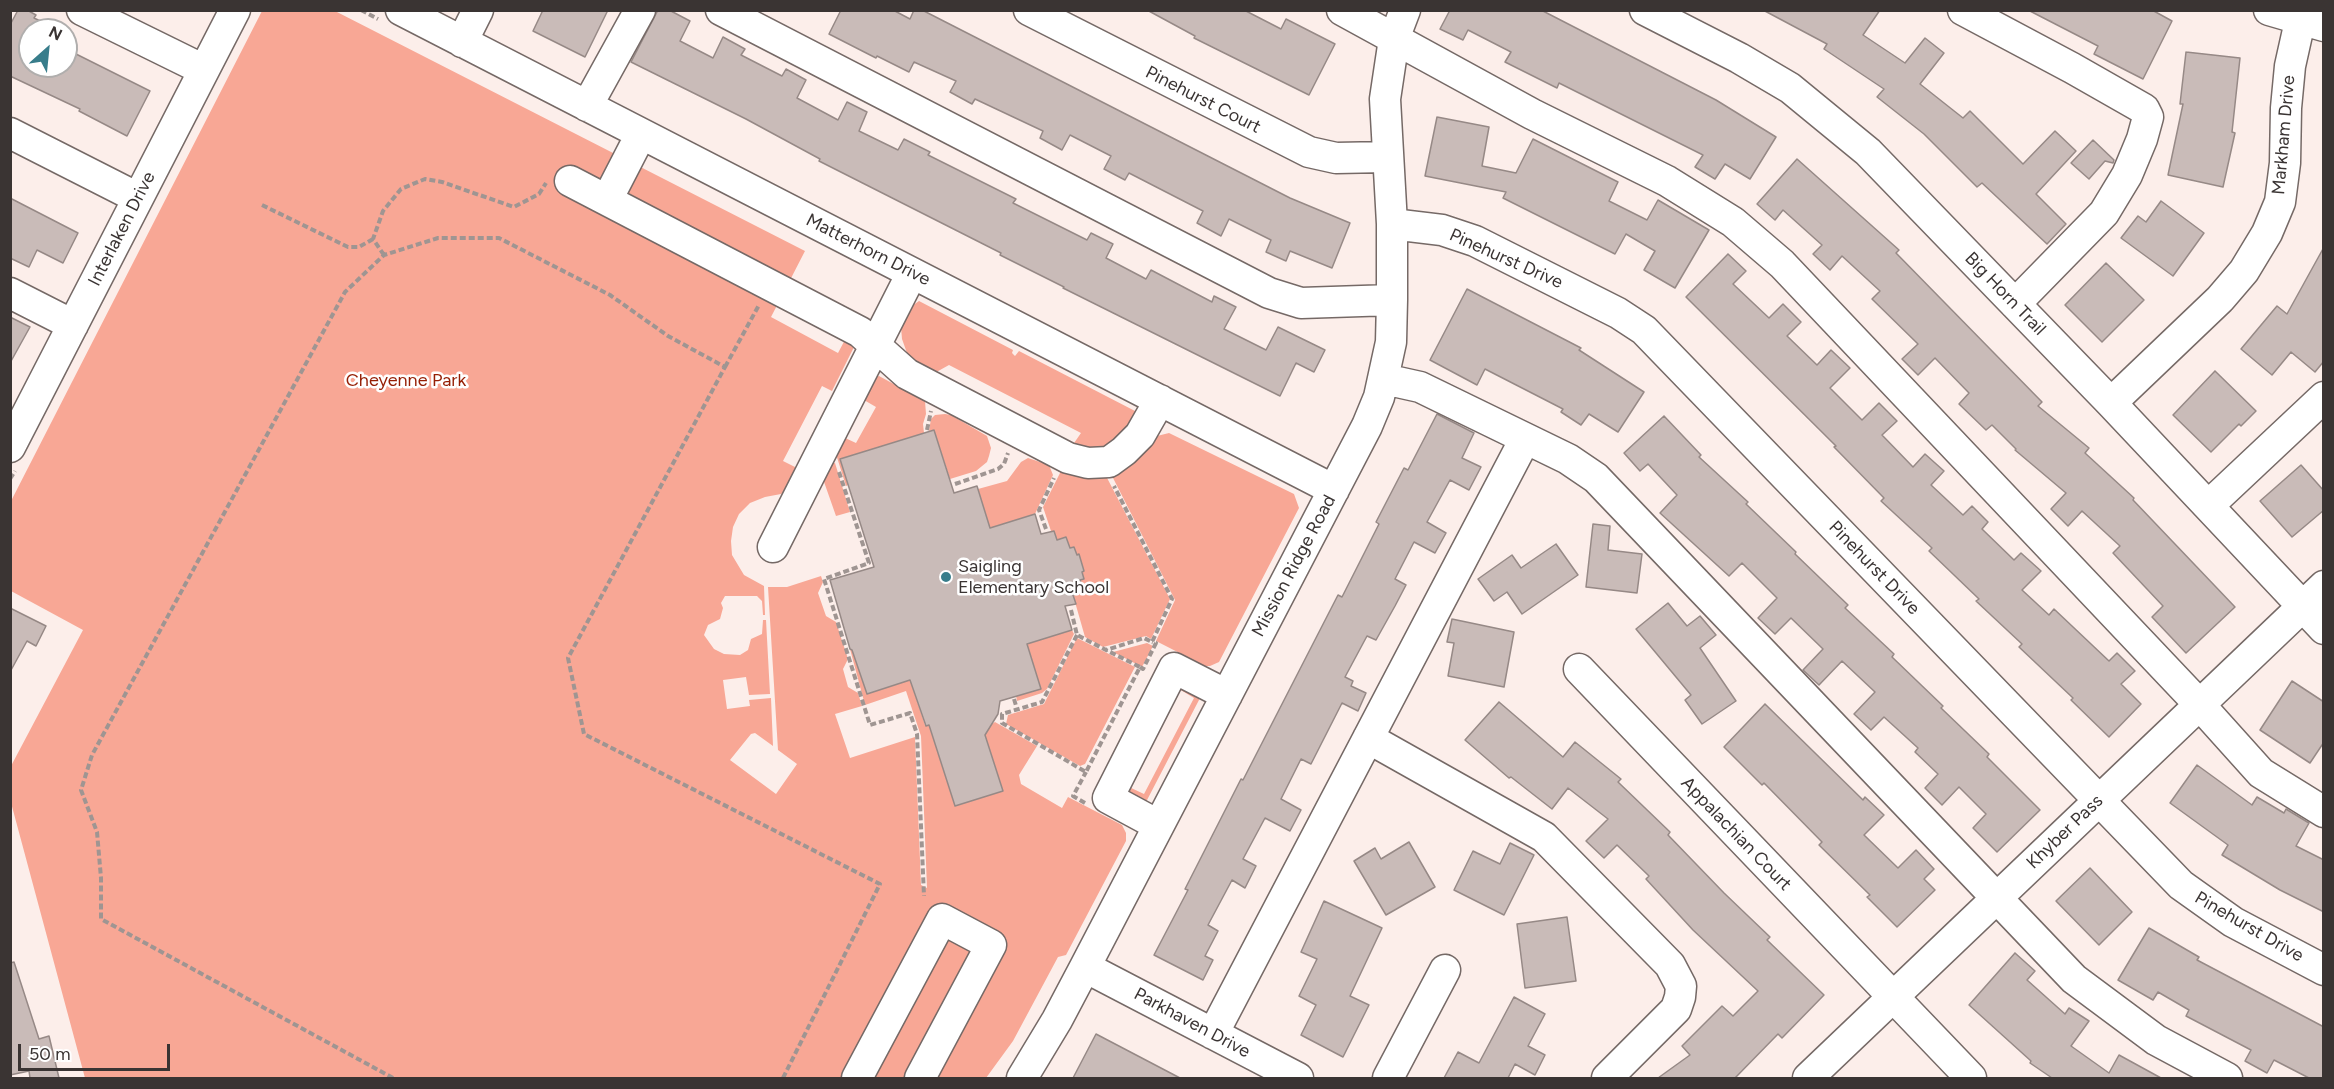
<!DOCTYPE html>
<style>
body{margin:0}
#map{position:relative;width:2334px;height:1089px;overflow:hidden;background:#fceeea;font-family:Figtree,sans-serif}
canvas{display:block}
.frame{position:absolute;inset:0;border:12px solid #3a3433;pointer-events:none}
.north{position:absolute;left:18px;top:18px;width:60px;height:60px;box-sizing:border-box;background:#fff;border:2px solid #b0aead;border-radius:50%;rotate:27deg;font-size:16px;font-weight:700;line-height:24px;text-align:center;color:#3a3433}
.north::after{content:'';display:block;margin:auto;width:21px;height:27px;background:#387d8b;clip-path:polygon(50% 0,100% 100%,50% 72%,0 100%)}
.scale{position:absolute;left:18px;top:1044px;width:152px;height:27px;box-sizing:border-box;border:3px solid #3a3433;border-top:0;padding-left:8px;font-size:18px;line-height:21px;white-space:nowrap;color:#3a3433;-webkit-text-stroke:4px #fff;paint-order:stroke}
</style>
<div id="map">
<canvas width="2334" height="1089"></canvas>
<div class="frame"></div>
<div class="north">N</div>
<div class="scale">50 m</div>
</div>
<script>
const context = document.querySelector('canvas').getContext('2d');
context.lineJoin = 'round';
function paint(path, color) {
  context.fillStyle = color;
  context.fill(path, 'evenodd');
}
function poly(rows) {
  const path = new Path2D();
  for (const r of rows) {
    path.moveTo(r[0], r[1]);
    for (let i = 2; i < r.length; i += 2) path.lineTo(r[i], r[i + 1]);
  }
  return path;
}
function trace(path, color, width, dash) {
  context.strokeStyle = color;
  context.lineWidth = width;
  context.lineCap = dash ? 'butt' : 'round';
  context.setLineDash(dash || []);
  context.stroke(path);
}
function write(font, color, halo, rows, align = 'center') {
  context.font = font + ' Figtree,sans-serif';
  context.lineWidth = 5;
  context.setLineDash([]);
  context.textBaseline = 'middle';
  context.strokeStyle = halo;
  context.fillStyle = color;
  for (const [text, x, y, turn = 0] of rows) {
    context.save();
    context.translate(x, y);
    context.rotate((+turn || 0) * Math.PI / 180);
    context.textAlign = isNaN(turn) ? turn : align;
    if (halo) context.strokeText(text, 0, 0);
    context.fillText(text, 0, 0);
    context.restore();
  }
}
const green = poly([
 [262,11,335,11,805,251,771,317,838,353,847,336,857,341,832,391,822,386,783,461,799,469,790,488,781,494,765,497,750,503,739,514,733,527,731,541,732,555,744,575,764,586,765,615,763,615,762,601,757,596,725,596,721,603,723,608,720,619,708,625,704,635,714,649,724,654,740,655,748,650,751,639,762,634,763,620,766,620,770,694,749,695,746,677,723,680,727,709,750,706,749,700,771,698,773,746,755,733,751,734,730,760,776,794,797,764,778,750,768,587,787,587,821,576,823,582,818,593,826,616,836,622,848,659,843,669,848,687,858,693,862,706,835,714,850,758,915,737,921,885,927,888,921,736,906,691,865,705,850,649,852,650,867,694,910,680,925,725,929,725,955,806,1003,791,983,730,995,722,1037,746,1019,775,1021,784,1062,808,1068,797,1122,825,1126,833,1126,841,1066,955,1058,957,1013,1041,986,1078,85,1078,10,799,11,766,83,630,11,591,10,503],
 [919,301,1013,350,1012,353,1015,356,1019,351,1135,411,1135,416,1130,432,1099,451,1072,446,1081,433,949,365,931,375,915,364,907,353,902,339,901,327,909,308],
 [879,376,925,401,926,414,923,424,924,433,840,459,848,485,846,486,835,451,843,437,856,443,876,407,864,400,874,377],
 [945,414,951,415,987,436,991,448,989,456,987,462,976,471,950,479,934,430,929,431,931,419,935,415],
 [1169,433,1294,494,1299,508,1219,662,1210,666,1205,666,1156,641,1175,600,1111,474,1134,462,1157,436],
 [1028,458,1049,465,1053,475,1035,514,990,528,978,489,1007,481,1021,462],
 [829,462,835,463,850,512,836,516,823,479],
 [1061,471,1105,474,1170,599,1151,639,1146,636,1103,647,1085,637,1073,595,1080,580,1084,579,1082,572,1084,571,1079,554,1077,555,1074,547,1070,548,1066,537,1057,540,1054,531,1051,531,1043,507],
 [1072,630,1074,634,1047,689,1042,693,1017,701,1016,696,1027,644],
 [1077,638,1135,667,1085,764,1080,766,1006,724,1008,715,1044,704],
 [1147,643,1153,646,1142,667,1113,652],
 [1179,687,1199,697,1199,700,1146,802,1143,803,1125,790,1129,787,1144,794,1194,698,1179,689]
]);
const building = poly([
 [18,10,27,10,36,15,34,18,59,30,30,30,30,66,66,66,66,49,150,91,127,136,79,111,80,109,10,76,10,25,18,10],
 [543,10,608,10,585,57,533,31,543,10],
 [658,10,669,10,690,21,680,41,713,58,723,37,745,49,741,55,782,76,786,69,806,80,797,98,838,120,847,102,867,112,859,131,898,150,904,139,930,152,928,155,1016,199,1013,203,1087,240,1091,233,1113,244,1106,258,1146,279,1151,270,1212,302,1214,296,1236,307,1224,329,1266,350,1278,327,1325,350,1314,372,1296,363,1280,396,1063,288,1064,287,1000,255,1001,253,819,161,820,159,746,119,631,62,658,10],
 [841,10,893,10,910,19,914,10,922,10,1290,198,1350,223,1332,268,1290,251,1286,261,1266,252,1271,240,1229,219,1221,236,1197,223,1203,211,1129,173,1125,180,1104,169,1111,156,1070,135,1062,150,1040,138,1043,131,975,99,972,104,950,92,956,81,914,62,909,72,877,56,876,58,829,34,841,10],
 [1147,10,1244,10,1281,29,1286,19,1335,44,1309,95,1194,38,1195,36,1147,10],
 [1450,10,1541,10,1716,100,1776,137,1750,179,1725,164,1715,179,1695,167,1703,155,1559,83,1557,88,1505,62,1511,52,1468,30,1463,40,1440,29,1450,10],
 [1763,10,1880,10,1863,35,1905,63,1925,38,1944,53,1920,84,1963,118,1970,111,2023,164,2055,131,2076,151,2036,194,2066,224,2047,244,1982,183,1977,187,1924,134,1877,97,1884,89,1824,49,1827,44,1763,10],
 [2028,10,2152,10,2172,21,2143,79,2094,54,2098,46,2028,10],
 [2186,52,2240,58,2232,132,2235,133,2223,187,2168,175,2183,104,2180,104,2186,52],
 [1437,117,1489,127,1482,166,1516,173,1533,139,1618,182,1609,201,1647,220,1658,200,1709,230,1675,288,1644,270,1655,251,1626,234,1615,254,1503,198,1506,192,1425,176,1437,117],
 [2093,140,2114,160,2113,163,2105,161,2089,179,2071,163,2093,140],
 [1797,159,1899,250,1896,253,2042,402,2038,406,2089,448,2085,453,2134,498,2133,500,2235,607,2186,653,2152,617,2163,606,2113,553,2120,546,2082,511,2068,526,2051,509,2066,493,2015,450,2016,449,1992,425,1986,430,1959,404,1969,393,1935,358,1918,375,1902,359,1918,344,1872,299,1880,291,1842,256,1830,270,1813,254,1822,245,1783,210,1775,220,1757,204,1797,159],
 [10,198,78,233,63,263,37,250,29,267,10,258,10,198],
 [2161,201,2204,233,2173,276,2121,238,2138,216,2146,222,2161,201],
 [2324,247,2324,361,2315,372,2291,352,2272,375,2241,349,2277,306,2287,314,2324,247],
 [1728,254,1746,271,1733,284,1769,318,1783,304,1801,322,1787,336,1817,365,1831,350,1850,368,1830,388,1862,420,1879,403,1897,421,1882,435,1913,467,1925,454,1944,471,1931,485,1963,515,1972,506,1988,522,1982,529,2014,560,2021,553,2041,571,2022,590,2049,615,2054,609,2109,661,2117,653,2135,671,2121,684,2141,704,2109,737,2071,700,2073,698,2019,647,2022,644,1976,601,1979,599,1929,551,1932,548,1881,501,1884,498,1834,447,1836,446,1686,297,1728,254],
 [2106,263,2144,300,2102,342,2065,305,2106,263],
 [1467,289,1581,348,1579,350,1644,392,1618,432,1589,414,1581,425,1561,412,1563,409,1485,369,1477,385,1430,360,1467,289],
 [10,317,30,327,10,363,10,317],
 [2215,371,2256,411,2241,426,2239,424,2211,452,2173,415,2215,371],
 [1437,414,1474,433,1462,458,1481,467,1469,490,1450,480,1427,522,1446,533,1435,553,1414,542,1395,579,1406,585,1395,606,1376,640,1367,636,1345,677,1353,681,1351,686,1366,693,1358,711,1342,703,1311,764,1301,759,1281,799,1301,810,1290,831,1265,818,1243,859,1256,866,1245,888,1232,880,1208,925,1218,931,1205,956,1213,960,1203,980,1154,955,1188,890,1185,889,1241,779,1243,780,1338,595,1342,597,1379,524,1376,522,1404,468,1408,470,1437,414],
 [1664,416,1701,455,1699,457,1748,502,1746,504,1796,552,1795,554,1848,605,1845,608,1894,654,1892,657,1943,706,1941,708,1989,754,1987,757,2040,810,1997,852,1973,828,1986,814,1959,787,1942,805,1925,788,1938,774,1915,752,1918,748,1884,717,1871,730,1854,714,1875,692,1842,661,1819,685,1803,670,1823,649,1791,618,1775,634,1758,618,1777,598,1742,563,1729,576,1660,513,1677,495,1648,464,1640,471,1624,453,1664,416],
 [934,430,954,493,977,486,990,528,1035,514,1041,534,1054,531,1057,540,1066,537,1070,548,1074,547,1077,555,1079,554,1084,571,1082,572,1084,579,1080,580,1084,592,1073,595,1076,604,1065,606,1072,630,1027,644,1041,689,1000,701,998,714,985,735,1003,791,955,806,929,725,926,726,910,680,867,694,852,650,850,649,830,580,874,567,840,459,934,430],
 [2301,465,2324,491,2324,510,2292,537,2260,501,2301,465],
 [1593,524,1610,526,1608,550,1642,554,1637,593,1586,587,1593,524],
 [1556,544,1578,575,1522,614,1507,592,1494,601,1478,579,1512,555,1521,568,1556,544],
 [1668,603,1687,626,1700,616,1716,635,1700,648,1736,701,1702,724,1685,700,1691,695,1636,629,1668,603],
 [10,608,46,626,36,646,27,641,10,672,10,608],
 [1452,619,1514,632,1504,687,1448,676,1454,643,1447,642,1452,619],
 [2292,681,2324,702,2324,742,2310,763,2260,730,2292,681],
 [1499,702,1563,757,1575,742,1621,779,1618,782,1670,832,1668,835,1724,893,1770,937,1767,940,1824,995,1782,1038,1778,1034,1735,1078,1658,1078,1690,1055,1682,1046,1722,1006,1733,1016,1758,991,1693,930,1646,879,1649,876,1617,845,1604,858,1586,841,1608,819,1568,788,1552,809,1511,777,1509,778,1465,740,1499,702],
 [1765,704,1863,800,1865,797,1884,815,1864,835,1898,868,1916,850,1934,869,1924,879,1935,890,1897,927,1867,897,1870,895,1819,845,1822,842,1764,783,1762,785,1724,747,1765,704],
 [2197,765,2252,805,2257,797,2284,813,2286,809,2309,823,2296,846,2324,860,2324,912,2280,890,2222,855,2228,845,2170,803,2197,765],
 [1409,842,1435,887,1386,915,1354,861,1375,848,1381,859,1409,842],
 [1510,843,1534,855,1504,915,1454,890,1473,851,1500,864,1510,843],
 [2090,868,2132,912,2099,945,2056,901,2090,868],
 [1324,901,1382,928,1350,996,1369,1005,1343,1057,1301,1035,1316,1005,1299,996,1317,959,1301,952,1324,901],
 [1567,917,1576,981,1525,988,1517,924,1567,917],
 [2149,928,2199,957,2197,960,2324,1027,2324,1078,2309,1078,2274,1060,2267,1073,2245,1061,2251,1050,2186,1016,2189,1010,2158,992,2153,1000,2118,980,2149,928],
 [2015,953,2035,971,2027,980,2065,1014,2069,1008,2089,1021,2071,1046,2109,1073,2119,1055,2161,1078,2052,1078,2030,1063,2031,1061,1969,1005,2015,953],
 [14,962,39,1039,49,1036,59,1078,30,1078,29,1071,10,1075,10,963,14,962],
 [1514,997,1545,1014,1528,1046,1545,1055,1535,1075,1515,1064,1508,1078,1509,1078,1444,1078,1458,1052,1479,1063,1514,997],
 [1096,1034,1180,1078,1073,1078,1096,1034]
]);
const path = poly([
 [361,10,378,19],
 [262,205,348,247,359,247,373,239],
 [384,255,373,239,383,211,401,189,425,179,442,182,514,207,539,194,546,183],
 [725,367,759,305],
 [927,430,931,411],
 [839,472,869,563,824,579,870,725,910,713,917,734,924,896],
 [10,479,15,471],
 [955,484,998,469,1004,464,1008,453],
 [1046,529,1039,510,1054,478],
 [1071,610,1077,635,1106,650,1144,638,1152,642,1172,599,1114,486],
 [1077,635,1042,702,1002,714,1002,723,1086,772,1140,667,1106,650],
 [1140,667,1143,669,1156,643,1152,642],
 [1014,699,1017,709],
 [1085,803,1073,796,1086,772],
 [393,1078,101,919,101,878,97,832,81,790,92,755,345,292,384,255,438,238,499,238,610,295,668,336,725,367,568,658,584,734,880,884,783,1078]
]);
const minor = poly([
 [82,10,204,70],
 [401,10,1334,490],
 [721,10,1269,293,1301,303,1392,300],
 [1029,10,1309,152,1336,158,1386,157],
 [1342,10,1532,114,1667,181,1733,222,1782,264,2199,704,2261,773,2324,812],
 [1645,10,1739,58,1790,88,1868,152,2111,403,2324,629],
 [1963,10,2072,68,2144,109,2148,117,2142,139,2127,175,2104,213,2015,304],
 [2269,10,2324,26],
 [462,42,478,10],
 [587,106,640,10],
 [10,133,138,198],
 [570,181,860,332,907,374,1068,458,1088,463,1109,462,1124,451,1140,435,1160,400],
 [607,200,641,134],
 [1392,224,1442,230,1475,241,1618,313,1644,330,2181,885,2233,922,2324,970],
 [10,293,73,325],
 [1384,379,1420,387,1568,459,1596,478,2074,979,2156,1040,2227,1078],
 [2111,403,2220,299,2244,271,2267,233,2280,202,2285,163,2286,108,2290,66,2300,21],
 [10,447,235,10],
 [2208,506,2324,397],
 [773,547,912,273],
 [1579,669,1971,1078],
 [1368,738,1544,837,1670,965,1681,986,1680,997,1676,1009,1607,1078],
 [1158,825,1108,798,1174,668,1227,695],
 [1085,967,1298,1078],
 [1213,1034,1525,439],
 [857,1078,942,919,991,945,920,1078],
 [1022,1078,1057,1020,1085,967,1367,426,1379,397,1391,342,1392,300,1392,224,1385,99,1394,39,1405,10],
 [1388,1078,1445,970],
 [1808,1078,2324,586]
]);
const markers = [
 [946,577,6,"#387d8b"]
];
const streetNames = [
 ["Pinehurst Court",1203,100,27],
 ["Markham Drive",2284,135,-85],
 ["Interlaken Drive",122,229,-63],
 ["Matterhorn Drive",868,250,27],
 ["Pinehurst Drive",1506,259,24],
 ["Big Horn Trail",2005,294,46],
 ["Mission Ridge Road",1294,566,-62],
 ["Pinehurst Drive",1874,568,46],
 ["Khyber Pass",2065,832,-44],
 ["Appalachian Court",1736,834,46],
 ["Pinehurst Drive",2249,927,30],
 ["Parkhaven Drive",1192,1023,28]
];
const parkNames = [
 ["Cheyenne Park",406,381]
];
const poiNames = [
 ["Saigling",958,567],
 ["Elementary School",958,588]
];
paint(green, '#f8a795');
paint(building, '#c9bbb8');
trace(building, '#968986', 1.5);
trace(minor, '#756966', 33);
trace(path, '#9f9592', 4, [6, 3]);
trace(minor, '#fff', 30);
for (const [x, y, r, color] of markers) {
  const dot = new Path2D();
  dot.arc(x, y, r, 0, 2 * Math.PI);
  context.fillStyle = color;
  context.fill(dot);
  trace(dot, '#fff', 2);
}
write('18px', '#3a3433', '#fff', streetNames);
write('18px', '#951f05', '#fff', parkNames);
write('18px', '#3a3433', '#fff', poiNames, 'left');
</script>
